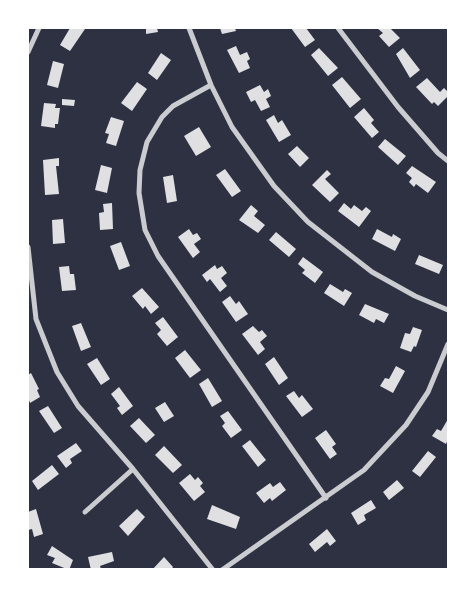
<!DOCTYPE html>
<style>
body{margin:0}
#map{position:relative;width:476px;height:597px;overflow:hidden;background:#2d3142;font-family:"PT Sans Narrow",sans-serif}
canvas{display:block}
.frame{position:absolute;inset:0;border:29px solid #fff;pointer-events:none}
</style>
<div id="map">
<canvas width="476" height="597"></canvas>
<div class="frame"></div>
</div>
<script>
const context = document.querySelector('canvas').getContext('2d');
context.lineJoin = 'round';
function paint(path, color) {
  context.fillStyle = color;
  context.fill(path, 'evenodd');
}
function poly(rows) {
  const path = new Path2D();
  for (const r of rows) {
    path.moveTo(r[0], r[1]);
    for (let i = 2; i < r.length; i += 2) path.lineTo(r[i], r[i + 1]);
  }
  return path;
}
function trace(path, color, width, dash) {
  context.strokeStyle = color;
  context.lineWidth = width;
  context.lineCap = dash ? 'butt' : 'round';
  context.setLineDash(dash || []);
  context.stroke(path);
}
const building = poly([
 [70,28,85,29,70,51,60,45],
 [146,28,157,28,158,32,146,34],
 [220,28,235,28,236,31,222,34],
 [291,28,306,28,315,40,305,47],
 [377,28,390,28,400,38,389,47,379,36,383,33],
 [236,46,240,55,247,52,250,59,247,61,250,68,239,73,227,50],
 [319,48,338,68,328,76,311,55],
 [403,48,420,70,410,78,396,54],
 [161,53,171,60,157,80,148,73],
 [53,61,64,64,58,88,47,85],
 [342,77,361,99,350,108,332,85],
 [427,78,440,92,444,88,448,92,448,96,438,106,434,102,432,104,416,87],
 [137,82,147,89,132,111,121,103],
 [260,85,264,92,268,89,271,96,266,99,270,107,261,111,255,100,251,102,246,92],
 [62,99,75,100,74,106,62,105],
 [44,103,56,104,55,108,60,108,58,124,55,124,55,128,41,126],
 [364,108,374,120,371,123,379,132,372,138,354,117],
 [274,115,278,123,282,120,291,135,279,142,266,120],
 [111,117,124,121,116,146,106,143,109,134,105,133],
 [199,127,211,147,196,156,184,136],
 [385,139,406,156,398,165,378,147],
 [297,146,309,158,300,167,288,154],
 [59,158,59,166,56,166,59,194,45,195,43,160],
 [101,165,112,168,107,193,95,190],
 [412,166,436,182,428,193,416,184,414,187,409,182,412,178,406,173],
 [225,169,241,191,232,197,216,175],
 [327,170,331,174,325,179,339,193,330,202,312,185],
 [173,175,177,201,167,203,163,177],
 [112,203,113,229,100,230,99,213,104,212,103,204],
 [344,203,351,209,354,205,362,211,366,207,371,211,359,227,338,211],
 [251,205,258,211,254,216,265,225,258,233,239,220],
 [63,219,65,243,53,244,52,220],
 [189,229,193,235,197,233,201,239,194,244,200,252,193,258,178,237],
 [377,229,392,237,393,234,401,239,395,251,372,239],
 [276,232,296,249,289,257,269,240],
 [121,242,130,266,119,270,110,246],
 [419,255,443,265,439,274,415,264],
 [303,257,323,272,315,283,302,273,305,270,298,264],
 [215,265,217,269,222,266,227,273,221,278,227,286,220,292,210,279,207,282,202,275],
 [69,266,70,274,74,274,76,290,62,291,59,267],
 [330,284,343,292,345,289,352,293,344,306,324,293],
 [142,288,159,307,151,314,145,306,143,309,132,296],
 [230,296,236,304,239,301,248,314,236,322,222,302],
 [365,304,389,314,384,323,376,319,374,323,359,315],
 [163,317,178,337,167,346,157,334,161,330,155,323],
 [81,323,91,347,81,351,72,326],
 [253,326,259,332,262,330,267,336,260,342,265,349,258,355,242,334],
 [413,327,422,330,416,347,414,346,411,352,400,348,405,333,410,334],
 [185,350,201,370,190,378,175,358],
 [274,357,288,378,279,385,265,364],
 [97,358,110,379,101,385,87,364],
 [396,366,405,371,393,393,380,386,385,378,389,379],
 [31,373,39,389,37,390,40,397,30,403,28,397,28,375],
 [208,378,222,401,212,407,199,384],
 [119,387,133,406,122,415,117,408,120,406,111,394],
 [294,391,299,398,302,395,313,409,302,417,286,396],
 [165,402,174,416,164,422,155,408],
 [48,406,62,428,54,433,39,411],
 [228,411,242,430,231,438,222,426,225,423,220,416],
 [139,418,155,435,146,443,130,426],
 [448,419,448,439,446,444,432,436,437,429,441,431],
 [326,430,336,444,332,447,337,454,330,459,315,438],
 [250,440,266,460,258,467,242,446],
 [76,443,82,451,70,459,72,463,66,468,57,456],
 [164,446,182,465,173,473,155,455],
 [428,451,436,457,420,477,412,471],
 [52,465,59,474,38,490,32,481],
 [190,474,195,480,198,477,203,483,200,486,205,492,194,501,179,483],
 [397,480,404,488,389,500,383,492],
 [280,482,286,490,272,501,270,498,264,503,256,493,270,483,273,487],
 [371,500,376,508,364,515,366,520,358,525,351,513],
 [212,505,240,517,236,529,207,519],
 [36,509,43,534,34,537,32,529,28,530,28,512],
 [137,509,145,517,128,536,119,526],
 [327,529,336,541,330,546,327,542,315,552,309,544],
 [52,546,73,560,69,570,52,563,55,558,47,555],
 [112,552,114,561,100,566,101,569,91,570,88,557],
 [164,557,173,567,171,570,152,570]
]);
const minor = poly([
 [189,28,211,85,232,127,274,186,308,222,372,272,415,296,448,310],
 [338,28,398,107,438,153,448,161],
 [28,52,39,28],
 [211,85,173,106,162,117,147,142,140,170,139,193,145,230,158,256,326,498],
 [28,247,36,319,57,372,78,406,133,469,213,570],
 [85,512,133,469],
 [222,570,364,470,406,425,428,392,448,344]
]);
paint(building, '#e0e0e3');
trace(minor, '#caccd0', 5);
</script>
